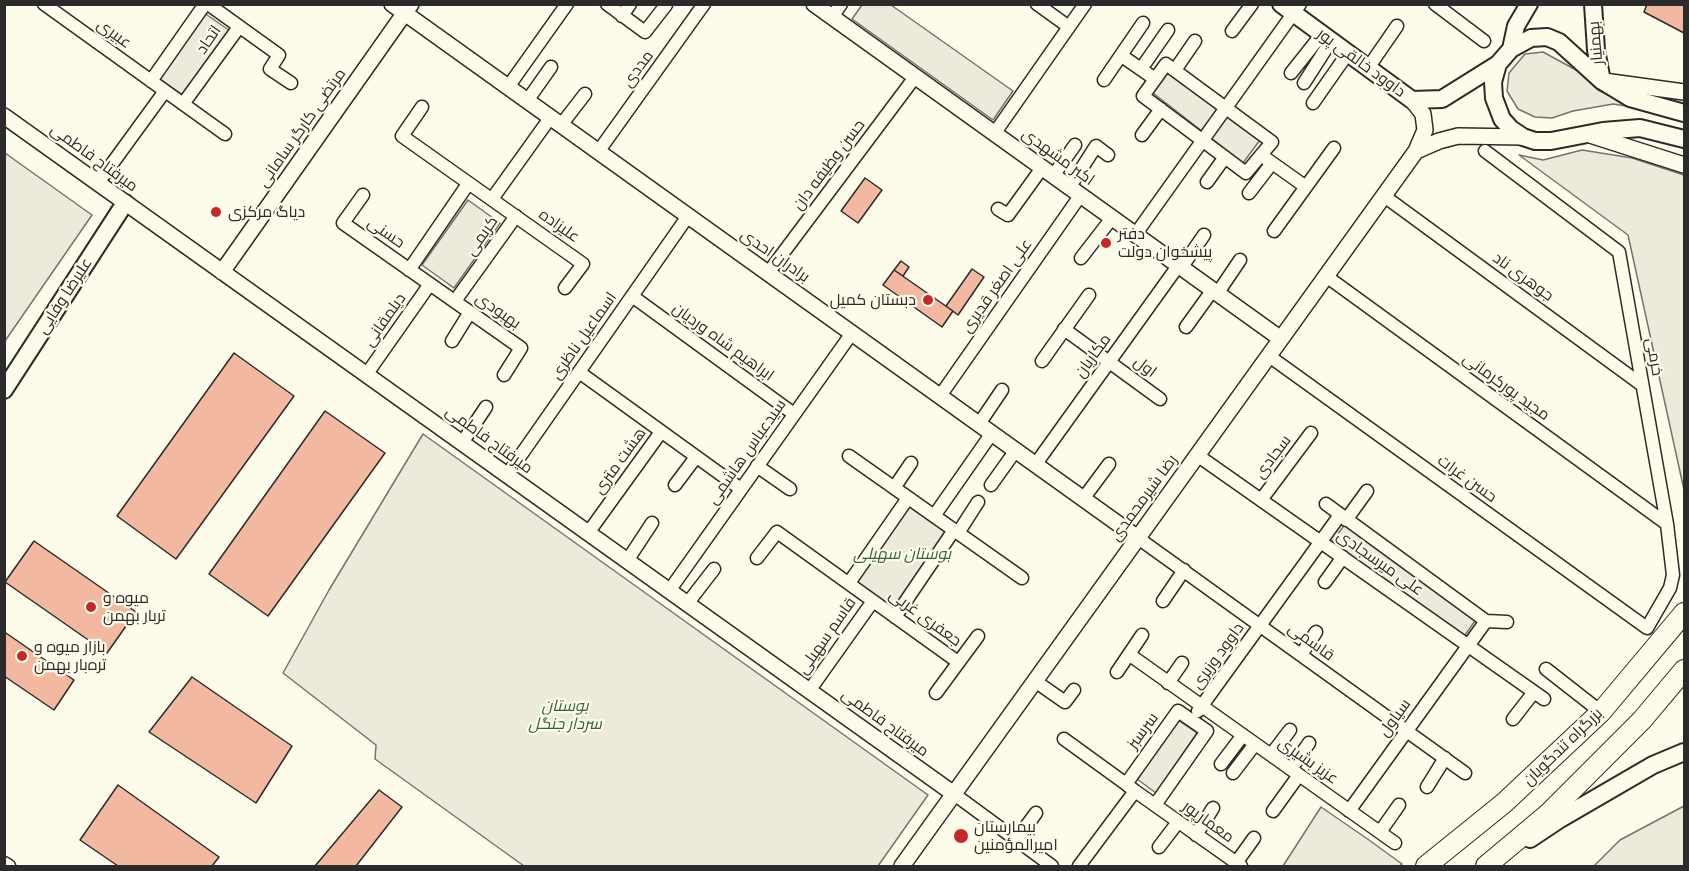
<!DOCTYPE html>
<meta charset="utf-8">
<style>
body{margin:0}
#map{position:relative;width:1689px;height:871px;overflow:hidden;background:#fdfbea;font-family:Merriweather,serif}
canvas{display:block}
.frame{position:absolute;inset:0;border:6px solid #2b2b2b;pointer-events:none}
</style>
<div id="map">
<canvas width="1689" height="871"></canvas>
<div class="frame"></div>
</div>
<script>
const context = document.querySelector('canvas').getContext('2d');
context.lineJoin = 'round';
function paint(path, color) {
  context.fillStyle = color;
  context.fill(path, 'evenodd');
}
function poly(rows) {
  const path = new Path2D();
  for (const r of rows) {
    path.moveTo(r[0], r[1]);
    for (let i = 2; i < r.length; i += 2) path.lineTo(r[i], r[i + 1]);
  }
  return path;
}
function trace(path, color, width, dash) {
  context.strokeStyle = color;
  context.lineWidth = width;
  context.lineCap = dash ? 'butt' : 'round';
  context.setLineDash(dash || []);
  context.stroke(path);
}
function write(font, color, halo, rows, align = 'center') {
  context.font = font + ' Merriweather,Cairo,serif';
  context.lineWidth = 4.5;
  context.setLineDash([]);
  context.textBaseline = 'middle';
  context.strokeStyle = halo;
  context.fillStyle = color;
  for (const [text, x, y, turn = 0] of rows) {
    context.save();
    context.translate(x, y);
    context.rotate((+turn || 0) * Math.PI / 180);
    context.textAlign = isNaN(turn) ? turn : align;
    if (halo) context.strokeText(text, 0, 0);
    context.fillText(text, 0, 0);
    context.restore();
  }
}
const green = poly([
 [862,5,891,5,1013,91,993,120,852,19,862,5],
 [203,12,230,31,184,96,157,77,203,12],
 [1543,52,1578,71,1598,90,1633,107,1613,104,1573,111,1552,118,1535,117,1518,109,1507,91,1509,73,1525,54,1543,52],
 [1168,72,1260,140,1243,163,1153,93,1168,72],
 [1582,150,1632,158,1684,175,1684,490,1628,235,1519,155,1543,160,1582,150],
 [5,153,92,215,5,341,5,153],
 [468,200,500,223,454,288,422,265,468,200],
 [423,434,928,795,878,866,524,866,375,759,376,745,283,673,329,590,423,434],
 [910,498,953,529,895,610,852,579,910,498],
 [1346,523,1477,618,1463,638,1331,543,1346,523],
 [1178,720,1197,733,1156,793,1137,779,1178,720],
 [1684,806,1684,866,1594,866,1620,840,1684,806],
 [1321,807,1369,840,1402,864,1399,866,1283,866,1321,807]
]);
const building = poly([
 [1647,4,1684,4,1684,33,1644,12,1647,4],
 [865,178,882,190,858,223,841,211,865,178],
 [901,261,909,267,903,276,894,270,901,261],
 [972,269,984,277,958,315,946,306,972,269],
 [894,270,953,311,942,327,883,285,894,270],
 [234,353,294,396,176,559,117,516,234,353],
 [325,411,385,453,268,616,209,574,325,411],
 [34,541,136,612,107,653,5,582,34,541],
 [6,633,74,680,54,710,4,676,4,636,6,633],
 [192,677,292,746,256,803,149,732,192,677],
 [118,785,219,857,212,866,118,866,80,840,118,785],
 [379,790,402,807,356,866,315,866,379,790]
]);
const minor = poly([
 [44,4,225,134],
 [208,4,279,55,270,69,291,83],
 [607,4,645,32,666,5],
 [1037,4,1069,27],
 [1435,4,1484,41],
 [622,16,630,4],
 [832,17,841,4],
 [1232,31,1252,4],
 [1122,56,1155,79],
 [1166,64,1272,142,1246,173,1143,96,1166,64],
 [1368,68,1397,26],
 [1141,69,1168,30],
 [1175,70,1195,41],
 [1291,73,1322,34],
 [1104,80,1143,23],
 [151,81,205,4],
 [1304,83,1331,41],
 [508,87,567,4],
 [527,101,551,67],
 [1313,103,1348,53],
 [183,104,239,27],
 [422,107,402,136,583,264,565,288],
 [561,125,585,94],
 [994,134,1085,4],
 [1142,135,1161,109],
 [598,152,704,4],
 [1261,155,1306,187],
 [1053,176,1075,145],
 [1207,182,1225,157],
 [98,183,165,91],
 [1069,188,1096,146,1108,155],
 [1249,193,1272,163],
 [363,195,343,223,521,348,504,375],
 [1384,196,1642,385],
 [492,199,550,118],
 [998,209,1008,215,1042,168],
 [1274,231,1334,148],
 [1135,235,1300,4],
 [1081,258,1112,218],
 [1181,268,1204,235],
 [409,270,468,184],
 [768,273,915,77],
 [1326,276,1667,524],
 [1217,294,1240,260],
 [632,296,794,414],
 [455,301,516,216],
 [1186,327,1212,291],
 [1064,329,1160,399],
 [452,341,470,312],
 [1269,356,1647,628,1670,588,1673,575,1667,524,1619,252,1485,151],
 [1042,361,1089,295],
 [579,372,741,489],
 [366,375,430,284],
 [940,396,1080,196],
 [979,424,1002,390],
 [462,443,486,407],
 [1197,455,1544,699],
 [849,456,1022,578],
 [1035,465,1178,266],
 [757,466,790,489],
 [507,475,688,216],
 [675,485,696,457],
 [991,485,1016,450],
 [894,488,911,463],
 [1083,499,1109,464],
 [1261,500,1311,433],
 [1326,504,1486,621,1349,811],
 [934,516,992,433],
 [1346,520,1367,491],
 [588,533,661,432],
 [958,533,978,502],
 [1138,538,1465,773],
 [757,558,777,532,958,662],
 [627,561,652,523],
 [1325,582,1343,557],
 [849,583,908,498],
 [669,591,852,333],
 [1163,601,1184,570],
 [687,604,714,569],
 [895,617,954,530],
 [1486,621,1507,622],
 [1130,655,1395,843],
 [1301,655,1316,632],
 [1546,669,1601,712],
 [1117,672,1142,635],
 [1035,681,1065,702,1074,690],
 [1168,683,1182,663],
 [809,691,873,601],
 [936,693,978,636],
 [1198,711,1340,515],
 [1513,719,1534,692],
 [1064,739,1126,784],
 [1271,755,1290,730],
 [1221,764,1243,735],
 [1291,769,1309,743],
 [1233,773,1255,744],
 [1427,787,1445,758],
 [954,794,1052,866],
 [1155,805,1207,731,1178,711,1126,784,1135,791,1241,866],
 [1273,811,1299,775],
 [1380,832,1399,805],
 [1196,835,1213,808],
 [1016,840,1036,813],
 [1159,847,1178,822],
 [4,863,9,866],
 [1236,863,1254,838],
 [1079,866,1135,791]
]);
const tertiary = poly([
 [392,4,1138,538],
 [814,4,1281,339],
 [1604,81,1684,92],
 [4,116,954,794],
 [1587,134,1684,165],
 [1416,151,1439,141,1458,136,1523,137],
 [222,272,411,4],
 [902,866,1416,151,1425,130,1423,114,1412,100]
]);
const secondary = poly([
 [1281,4,1412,100,1442,99,1498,64],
 [1593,4,1596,50,1602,81],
 [1511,49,1516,26,1529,4],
 [1684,113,1630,98,1602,81,1559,42,1547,37,1531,38,1511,49,1498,64,1493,82,1494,98,1502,119,1511,129,1523,137,1535,141,1551,141,1603,131,1640,128,1684,139],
 [4,390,125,203],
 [1530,839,1560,819,1653,765,1684,752]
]);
const trunk = poly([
 [1426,866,1504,803,1601,712,1684,613],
 [1486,866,1548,814,1642,720,1684,670]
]);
const markers = [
 [216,212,6,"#c62828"],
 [1106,243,6,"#c62828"],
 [928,300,6,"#c62828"],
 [91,607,6,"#c62828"],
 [22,656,6,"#c62828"],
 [961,836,8,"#c62828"]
];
const streetNames = [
 ["عبیری",114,34,36],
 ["اتحاد",209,40,-55],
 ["بهمنیار",1596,43,-95],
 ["داوود خالقی پور",1361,63,36],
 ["مددی",638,69,-54],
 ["مرتضی کارگر سامانی",302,128,-55],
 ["اکبر مشهدی",1058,157,36],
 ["میرفتاح فاطمی",94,158,36],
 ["حسن وظیفه دان",829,165,-53],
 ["علیزاده",559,226,35],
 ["حسنی",386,233,35],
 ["کریمی",482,236,-55],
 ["برادران احدی",775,256,35],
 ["جوهری ناد",1523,277,36],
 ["علی اصغر قدیری",997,286,-55],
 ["علیرضا وفایی",65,296,-57],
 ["بهبودی",498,311,35],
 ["دیلمقانی",385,320,-55],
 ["اسماعیل ناظری",584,336,-55],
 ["ابراهیم شاه وردیان",723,342,36],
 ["مکاریان",1093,356,-54],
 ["خرمی",1654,357,80],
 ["اول",1145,367,37],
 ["مجید پورکرمانی",1506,387,36],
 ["میرفتاح فاطمی",489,440,36],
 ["سیدعباس هاشمی",747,452,-55],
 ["سجادی",1273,457,-53],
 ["هشت متری",620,461,-54],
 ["حسن غرات",1467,479,36],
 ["رضا شیرمحمدی",1144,498,-54],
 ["علی میرسجادی",1380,563,35],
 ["جعفری غربی",925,618,36],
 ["قاسم سهیلی",827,636,-55],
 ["قاسمی",1311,642,36],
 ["داوود وزیری",1218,656,-54],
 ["سیاول",1395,718,-54],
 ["میرفتاح فاطمی",885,723,36],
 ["سرسبز",1143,731,-54],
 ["بزرگراه تندگویان",1563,747,-44],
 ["عزیز بشیری",1308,761,35],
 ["معمارپور",1208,822,36]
];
const poiNames = [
 ["دیاگ مرکزی",228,212],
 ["دفتر",1118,234],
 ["پیشخوان دولت",1118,252],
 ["دبستان کمیل",916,300,"right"],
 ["میوه و",103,598],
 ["تربار بهمن",103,616],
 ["بازار میوه و",34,647],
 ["تره‌بار بهمن",34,665],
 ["بیمارستان",974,827],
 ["امیرالمؤمنین",974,845]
];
const parkNames = [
 ["بوستان سهیلی",902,554],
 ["بوستان",565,706],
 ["سردار جنگل",565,724]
];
paint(green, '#ecebdb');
trace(green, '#74746e', 1.5);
paint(building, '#f2b8a0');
trace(building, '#2b2b2b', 1.5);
trace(minor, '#2b2b2b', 15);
trace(tertiary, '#2b2b2b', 18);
trace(secondary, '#2b2b2b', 20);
trace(trunk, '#2b2b2b', 22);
trace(minor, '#fdfbea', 12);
trace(tertiary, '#fdfbea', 15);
trace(secondary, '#fdfbea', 16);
trace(trunk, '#fdfbea', 20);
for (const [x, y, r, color] of markers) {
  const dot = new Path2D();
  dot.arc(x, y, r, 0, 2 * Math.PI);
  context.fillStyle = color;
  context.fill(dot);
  trace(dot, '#fdfbea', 2);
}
write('16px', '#2b2b2b', '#fdfbea', streetNames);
write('16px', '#2b2b2b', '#fdfbea', poiNames, 'left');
write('italic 16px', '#34623c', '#fdfbea', parkNames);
</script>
